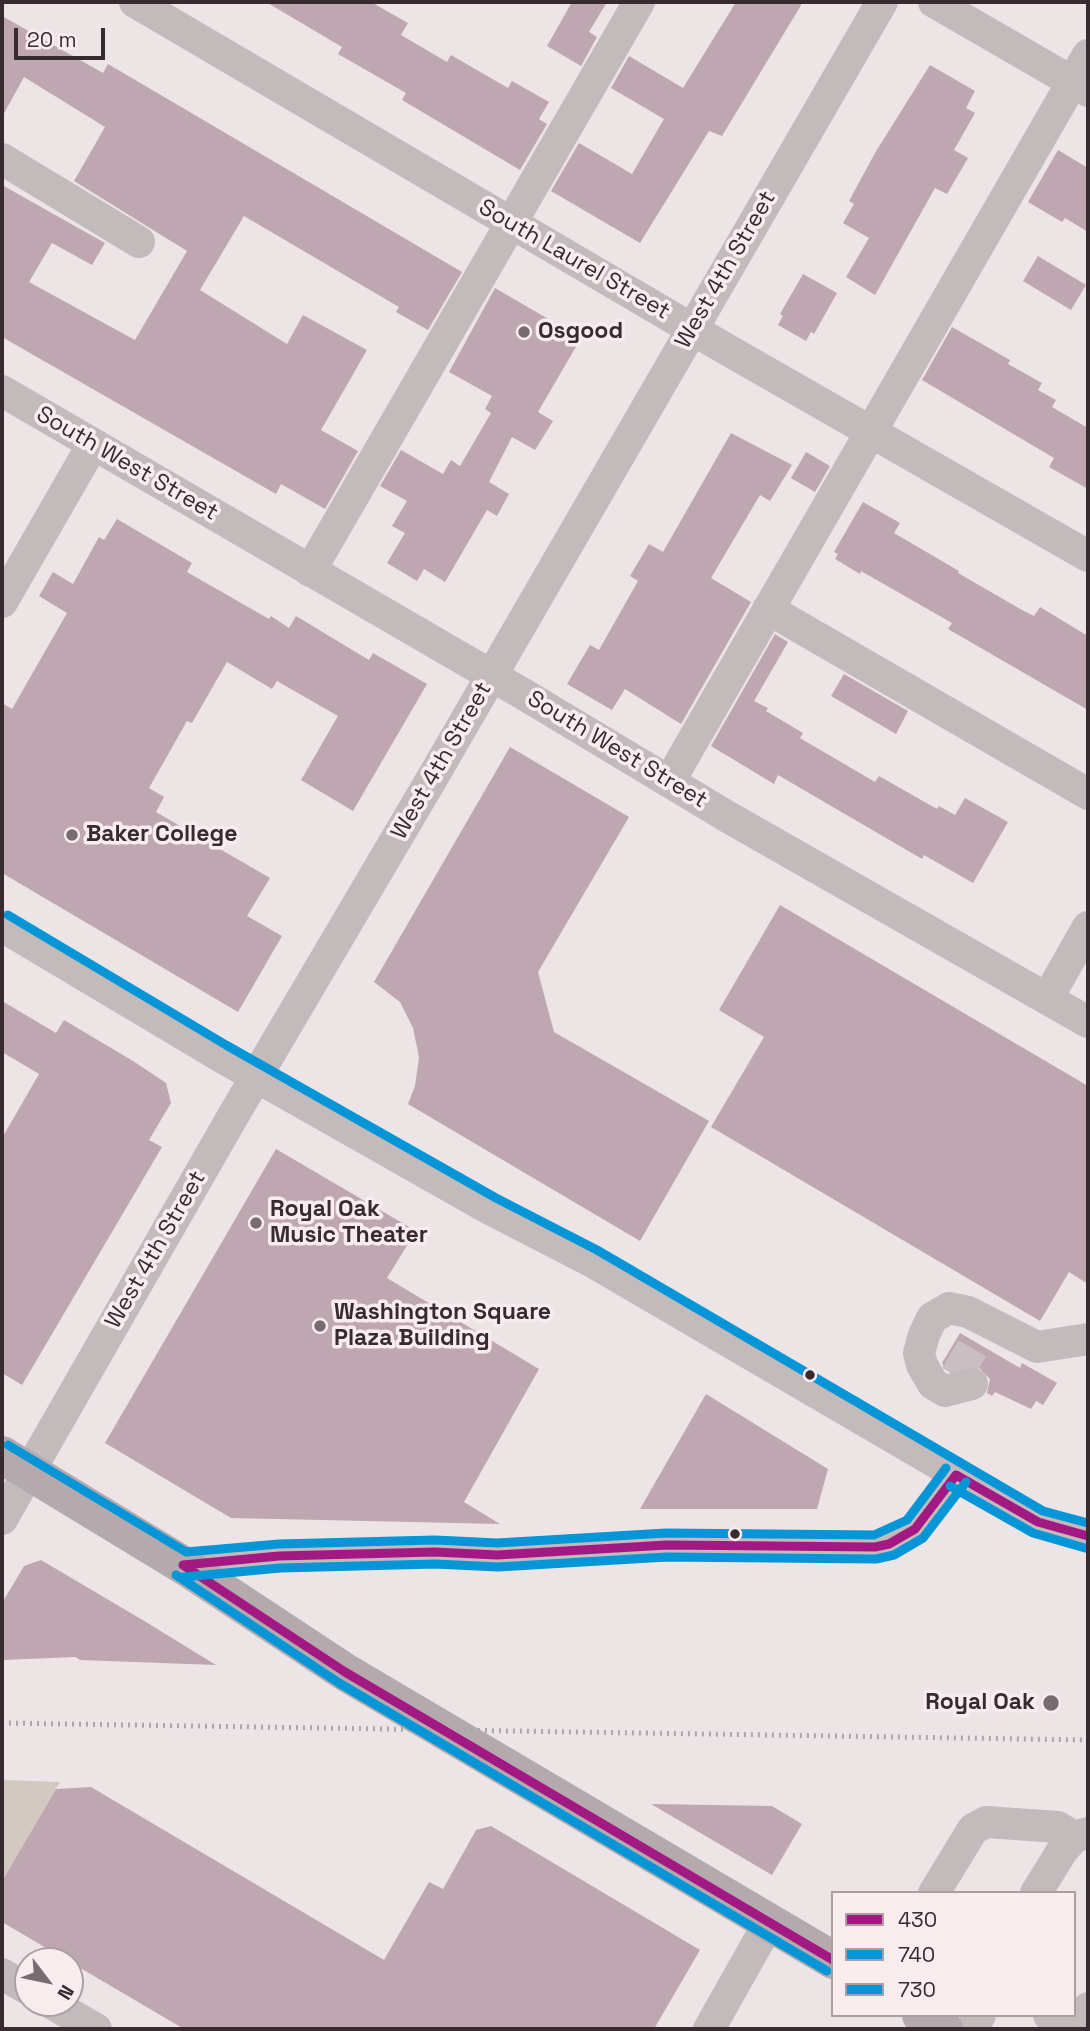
<!DOCTYPE html>
<style>
body{margin:0}
#map{position:relative;width:1090px;height:2031px;overflow:hidden;background:#ede4e6;font-family:"Space Grotesk",sans-serif}
canvas{display:block}
.frame{position:absolute;inset:0;border:4px solid #372b30;pointer-events:none}
.legend{position:absolute;left:831px;top:1891px;width:245px;height:126px;box-sizing:border-box;background:#f8ecee;border:2px solid #ab9fa2;margin:0;padding:9px 12px;list-style:none;font-size:21px;color:#372b30}
.legend li{display:flex;align-items:center;gap:14px;height:35px}
.legend b{width:35px;border:2px solid #ab9fa2}
.north{position:absolute;left:14px;top:1947px;width:70px;height:70px;box-sizing:border-box;background:#f8ecee;border:2px solid #ab9fa2;border-radius:50%;rotate:122deg;font-size:19px;font-weight:700;line-height:28px;text-align:center;color:#372b30}
.north::after{content:'';display:block;margin:auto;width:24px;height:32px;background:#776c70;clip-path:polygon(50% 0,100% 100%,50% 72%,0 100%)}
.scale{position:absolute;left:14px;top:28px;width:91px;height:32px;box-sizing:border-box;border:4px solid #372b30;border-top:0;padding-left:9px;font-size:21px;line-height:24px;white-space:nowrap;color:#372b30;-webkit-text-stroke:5px #f8ecee;paint-order:stroke}
</style>
<div id="map">
<canvas width="1090" height="2031"></canvas>
<div class="frame"></div>
<ul class="legend">
<li><b style="height:9px;background:#a31984"></b>430</li>
<li><b style="height:9px;background:#0696d7"></b>740</li>
<li><b style="height:9px;background:#0696d7"></b>730</li>
</ul>
<div class="north">N</div>
<div class="scale">20 m</div>
</div>
<script>
const context = document.querySelector('canvas').getContext('2d');
context.lineJoin = 'round';
function paint(path, color) {
  context.fillStyle = color;
  context.fill(path, 'evenodd');
}
function poly(rows) {
  const path = new Path2D();
  for (const r of rows) {
    path.moveTo(r[0], r[1]);
    for (let i = 2; i < r.length; i += 2) path.lineTo(r[i], r[i + 1]);
  }
  return path;
}
function trace(path, color, width, dash) {
  context.strokeStyle = color;
  context.lineWidth = width;
  context.lineCap = dash ? 'butt' : 'round';
  context.setLineDash(dash || []);
  context.stroke(path);
}
function write(font, color, halo, rows, align = 'center') {
  context.font = font + ' "Space Grotesk",sans-serif';
  context.lineWidth = 7;
  context.setLineDash([]);
  context.textBaseline = 'middle';
  context.strokeStyle = halo;
  context.fillStyle = color;
  for (const [text, x, y, turn = 0] of rows) {
    context.save();
    context.translate(x, y);
    context.rotate((+turn || 0) * Math.PI / 180);
    context.textAlign = isNaN(turn) ? turn : align;
    if (halo) context.strokeText(text, 0, 0);
    context.fillText(text, 0, 0);
    context.restore();
  }
}
const green = poly([
 [2,1780,60,1782,2,1881]
]);
const building = poly([
 [266,2,371,2,408,23,401,35,447,62,451,55,508,88,512,81,549,102,539,119,547,124,520,170,402,100,406,93,338,54,342,47],
 [572,2,607,2,589,32,597,37,581,66,547,46],
 [736,2,803,2,722,136,709,131,640,243,551,191,579,143,632,174,664,119,611,88,629,56,683,88],
 [2,16,103,73,108,64,462,272,428,330,396,312,399,307,244,216,200,290,287,344,303,315,367,350,321,430,358,451,325,509,281,484,276,494,2,337,2,185,105,243,92,265,52,243,29,282,135,340,187,251,74,181,105,127,24,77,2,117],
 [930,65,975,91,966,108,975,113,954,150,968,158,947,194,935,188,875,295,846,277,869,238,843,223,854,204,849,201,875,153],
 [1058,150,1088,168,1088,232,1065,218,1062,222,1028,202],
 [1038,256,1086,285,1071,310,1023,281],
 [803,274,837,293,814,334,811,332,806,341,778,325,783,316,780,314],
 [495,288,581,338,538,412,553,421,535,450,512,437,489,482,509,494,497,516,487,510,445,582,424,569,417,581,387,563,405,533,392,526,407,501,380,486,401,450,443,474,451,460,460,466,491,413,485,409,492,396,449,372],
 [952,327,1010,360,1008,364,1042,383,1038,390,1056,400,1052,407,1088,428,1088,489,1049,467,1054,458,922,380],
 [731,433,792,465,770,501,760,495,711,578,751,602,681,724,625,689,612,710,567,684,590,645,599,650,638,581,630,576,649,544,663,552],
 [806,452,830,466,815,492,791,478],
 [863,502,900,523,894,533,959,571,958,573,1022,610,1034,616,1040,607,1088,636,1088,710,948,629,952,623,861,571,860,574,835,559,838,554,834,552],
 [117,519,192,563,187,572,269,619,271,616,289,628,296,616,369,660,373,653,427,684,353,811,301,780,338,716,277,681,272,689,227,662,192,723,187,721,149,788,164,797,156,812,270,878,247,916,282,936,238,1012,2,873,2,703,12,709,67,613,39,596,53,572,73,584,99,537,104,540],
 [775,634,788,642,754,701,768,708,766,711,803,733,800,738,875,782,879,776,937,809,939,806,955,815,965,798,1008,822,973,883,924,855,922,859,778,775,774,784,711,746],
 [844,674,908,711,896,734,831,696],
 [510,747,629,817,538,972,554,1032,709,1121,640,1241,408,1104,415,1086,419,1057,413,1028,400,1002,374,982],
 [780,905,1088,1086,1088,1284,1069,1272,1040,1321,711,1127,764,1037,719,1010],
 [2,1001,56,1033,64,1020,133,1061,166,1083,171,1103,149,1140,162,1147,22,1385,2,1373,2,1138,39,1074,2,1052],
 [276,1149,416,1231,387,1278,539,1369,464,1502,500,1524,231,1518,105,1443],
 [960,1333,1020,1368,1022,1363,1057,1383,1043,1405,1036,1401,1031,1409,995,1392,992,1396,987,1393,990,1379,978,1367,946,1370,942,1363],
 [706,1394,828,1469,817,1509,640,1509],
 [41,1560,146,1622,216,1665,80,1660,76,1657,2,1660,2,1603,24,1566],
 [91,1787,384,1960,429,1882,443,1889,476,1830,491,1826,700,1950,654,2029,184,2029,2,1922,2,1881,56,1789],
 [651,1804,772,1806,802,1824,772,1875]
]);
const minorTunnel = poly([
 [956,1376,976,1342]
]);
const minor = poly([
 [135,2,726,349,1088,556],
 [934,2,1088,91],
 [2,159,139,242],
 [2,391,525,695,728,817,1088,1022],
 [310,571,639,2],
 [2,602,93,444],
 [768,609,1088,794],
 [669,782,1088,55],
 [2,926,220,1056,490,1209,591,1261,1038,1522,1088,1536],
 [1047,999,1088,927],
 [972,1384,945,1391,933,1384,922,1365,919,1353,924,1335,932,1318,949,1308,968,1312,1037,1347,1088,1339],
 [2,1519,233,1116,434,775,882,2],
 [183,1565,279,1556,435,1552,497,1555,667,1545,875,1547,889,1544,915,1529,956,1475],
 [934,1893,973,1829,986,1822,1058,1827,1074,1837],
 [1036,1893,1062,1851,1074,1837,1088,1833],
 [2,1974,28,1989],
 [51,2003,96,2029],
 [1049,2015,1080,2023,1088,2008],
 [709,2029,770,1921],
 [972,2029,980,2015]
]);
const major = poly([
 [2,1455,183,1565,345,1672,833,1960],
 [921,2015,944,2029]
]);
const rail = poly([
 [2,1723,1088,1740]
]);
const bus1 = poly([
 [956,1475,1038,1522,1088,1536],
 [183,1565,279,1556,435,1552,497,1555,667,1545,875,1547,889,1544,915,1529,956,1475],
 [183,1565,345,1672,833,1960]
]);
const bus2 = poly([
 [950,1486,1033,1533,1085,1548],
 [176,1575,339,1683,827,1971],
 [184,1577,280,1568,435,1564,498,1567,667,1557,876,1559,894,1555,923,1538,966,1482]
]);
const bus3 = poly([
 [8,915,226,1045,496,1198,597,1250,1043,1511,1088,1523],
 [8,1445,186,1552,279,1544,435,1540,497,1543,666,1533,874,1535,907,1520,946,1468]
]);
const markers = [
 [524,332,7,"#776c70"],
 [72,835,7,"#776c70"],
 [256,1223,7,"#776c70"],
 [320,1326,7,"#776c70"],
 [810,1375,6,"#372b30"],
 [735,1534,6,"#372b30"],
 [1051,1703,9,"#776c70"]
];
const streetNames = [
 ["South Laurel Street",574,260,30],
 ["West 4th Street",726,270,-60],
 ["South West Street",127,464,30],
 ["South West Street",617,750,31],
 ["West 4th Street",442,761,-60],
 ["West 4th Street",156,1250,-60]
];
const poiNames = [
 ["Osgood",538,332],
 ["Baker College",86,835],
 ["Royal Oak",270,1210],
 ["Music Theater",270,1236],
 ["Washington Square",334,1313],
 ["Plaza Building",334,1339],
 ["Royal Oak",1035,1703,"right"]
];
paint(green, '#d3c9c0');
paint(building, '#bfa7b2');
trace(minorTunnel, '#c9bfc2', 32, [32, 16]);
trace(minor, '#c3babc', 32);
trace(major, '#b4aaad', 38);
trace(rail, '#ada5a7', 5, [2, 5]);
trace(bus1, '#a31984', 9);
trace(bus2, '#0696d7', 9);
trace(bus3, '#0696d7', 9);
for (const [x, y, r, color] of markers) {
  const dot = new Path2D();
  dot.arc(x, y, r, 0, 2 * Math.PI);
  context.fillStyle = color;
  context.fill(dot);
  trace(dot, '#f8ecee', 2.5);
}
write('23px', '#372b30', '#f8ecee', streetNames);
write('bold 23px', '#372b30', '#f8ecee', poiNames, 'left');
</script>
